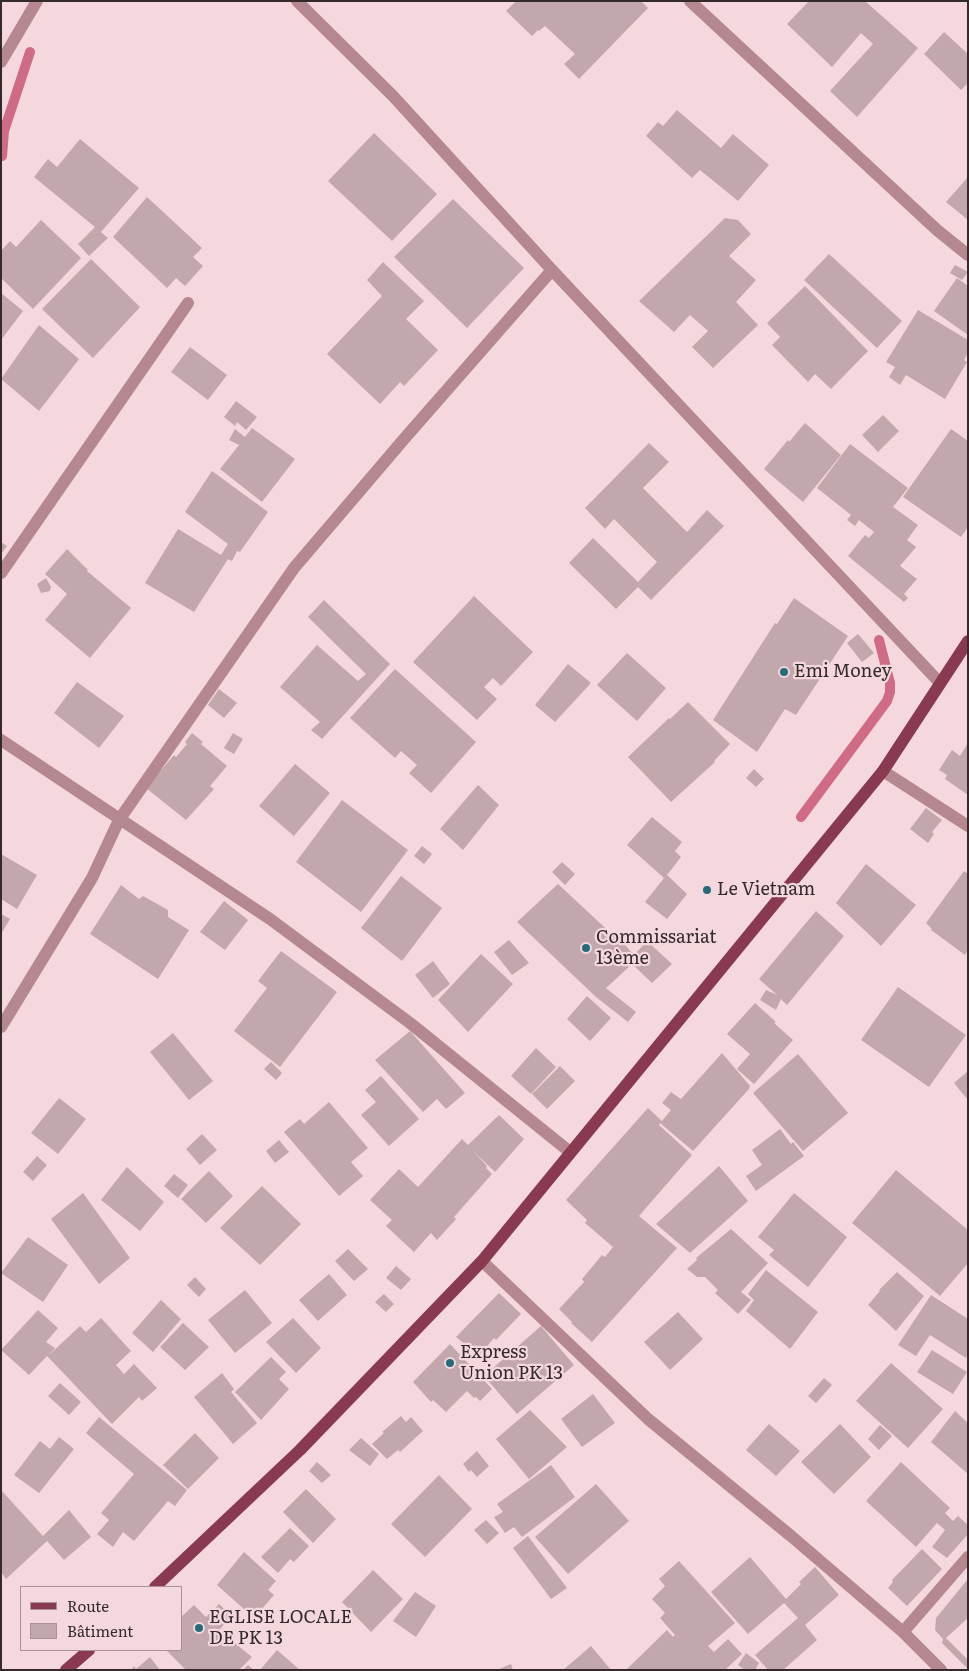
<!DOCTYPE html>
<meta charset="utf-8">
<style>
body{margin:0}
#map{position:relative;width:969px;height:1671px;overflow:hidden;background:#f4d8dd;font-family:Literata,serif}
canvas{display:block}
.frame{position:absolute;inset:0;border:2px solid #342a2c;pointer-events:none}
.legend{position:absolute;left:20px;top:1586px;width:162px;height:65px;box-sizing:border-box;background:#f4d8dd;border:1px solid #a79296;margin:0;padding:6px 9px;list-style:none;font-size:15px;color:#342a2c}
.legend li{display:flex;align-items:center;gap:10px;height:25px}
.legend b{width:25px;border:1px solid #a79296}
</style>
<div id="map">
<canvas width="969" height="1671"></canvas>
<div class="frame"></div>
<ul class="legend">
<li><b style="height:6px;background:#893a50"></b>Route</li>
<li><b style="height:14px;background:#c2a7ac"></b>Bâtiment</li>
</ul>
</div>
<script>
const context = document.querySelector('canvas').getContext('2d');
context.lineJoin = 'round';
function poly(rows) {
  const path = new Path2D();
  for (const r of rows) {
    path.moveTo(r[0], r[1]);
    for (let i = 2; i < r.length; i += 2) path.lineTo(r[i], r[i + 1]);
  }
  return path;
}
function trace(path, color, width, dash) {
  context.strokeStyle = color;
  context.lineWidth = width;
  context.lineCap = dash ? 'butt' : 'round';
  context.setLineDash(dash || []);
  context.stroke(path);
}
function paint(path, color) {
  context.fillStyle = color;
  context.fill(path, 'evenodd');
}
function write(font, color, halo, rows, align = 'center') {
  context.font = font + ' Literata,serif';
  context.lineWidth = 4.5;
  context.setLineDash([]);
  context.textBaseline = 'middle';
  context.strokeStyle = halo;
  context.fillStyle = color;
  for (const [text, x, y, turn = 0] of rows) {
    context.save();
    context.translate(x, y);
    context.rotate((+turn || 0) * Math.PI / 180);
    context.textAlign = isNaN(turn) ? turn : align;
    if (halo) context.strokeText(text, 0, 0);
    context.fillText(text, 0, 0);
    context.restore();
  }
}
const stream = poly([
 [2,156,4,131,30,52],
 [801,817,887,701,890,692,890,683,879,640]
]);
const building = poly([
 [516,1,641,1,648,8,579,79,564,64,575,54,545,26,539,31,538,30,532,36,506,11],
 [809,1,865,1,918,48,857,117,830,91,873,44,861,33,832,67,787,24],
 [944,32,968,54,968,83,961,90,924,54],
 [677,110,721,148,733,134,769,165,738,201,700,170,692,178,646,136,658,122,663,126],
 [374,133,437,194,392,241,328,181],
 [80,139,139,188,101,232,108,238,89,256,78,244,95,227,34,177,48,159,57,167],
 [968,177,968,220,946,202],
 [147,197,202,248,193,257,203,266,185,286,176,278,167,288,113,237],
 [453,199,524,268,467,328,394,257],
 [725,218,738,220,751,234,729,256,756,280,736,302,758,325,713,368,692,347,708,331,690,315,674,332,639,301],
 [41,220,81,258,33,309,1,278,1,251,10,241,16,247],
 [829,254,902,321,877,348,804,280],
 [91,259,140,307,93,358,42,309],
 [383,262,424,301,406,319,438,350,404,386,400,382,380,404,327,354,382,296,367,280],
 [955,265,968,272,962,280,950,273],
 [957,278,968,286,968,335,934,311],
 [805,286,868,351,831,389,815,374,808,382,772,345,780,337,767,323],
 [1,293,23,311,1,340],
 [918,310,968,340,968,353,964,360,967,362,945,399,906,375,900,385,889,377,895,367,886,362],
 [39,325,79,359,39,411,1,379],
 [190,347,227,375,208,400,171,372],
 [236,401,257,417,246,430,237,422,235,426,224,417],
 [883,415,899,431,878,452,862,435],
 [805,423,841,455,803,502,764,469,788,440,789,442],
 [252,428,295,459,262,502,220,469,239,445,229,440,235,429,245,437],
 [951,429,968,441,968,527,961,537,903,497],
 [649,443,669,462,643,488,687,532,707,510,724,526,651,600,638,587,616,609,569,563,593,538,638,582,657,562,614,519,605,529,585,508],
 [850,444,908,488,893,507,918,525,907,540,916,547,900,566,917,579,904,594,908,598,904,602,848,556,865,535,869,538,874,532,859,520,855,526,847,520,851,515,817,488],
 [212,471,268,512,240,552,237,551,232,561,228,559,194,612,145,583,178,529,221,555,228,544,185,512],
 [1,542,7,546,1,554],
 [67,549,88,570,87,571,131,608,90,658,45,620,67,594,45,574],
 [46,578,51,587,50,591,41,593,37,584],
 [474,596,533,652,501,686,493,678,484,687,497,699,477,720,413,662],
 [794,598,848,636,796,715,785,709,757,752,713,720,775,623,777,624],
 [324,600,390,664,322,739,311,730,320,722,280,687,317,645,358,681,366,674,308,617],
 [858,634,874,653,862,662,847,643],
 [627,653,666,688,637,721,597,685],
 [568,664,591,683,555,722,535,705],
 [395,669,476,742,431,793,409,773,417,765,401,751,395,758,350,718],
 [77,682,124,716,99,748,54,713],
 [219,689,237,703,224,718,208,705],
 [688,702,730,744,714,761,715,762,671,802,628,757,669,718,670,719],
 [192,733,203,742,201,744,227,766,210,786,214,789,186,820,146,788,174,755,176,757,187,744,185,742],
 [233,733,243,739,234,754,224,748],
 [968,743,968,795,945,779,947,775,939,770,952,750,960,756],
 [295,764,330,793,294,836,259,806],
 [754,769,764,779,756,787,746,778],
 [478,785,499,805,463,850,440,829],
 [342,800,408,850,361,912,296,862],
 [926,808,942,820,932,832,934,834,928,843,910,829],
 [652,817,682,842,675,851,681,857,667,875,687,894,667,919,645,902,664,878,627,845],
 [422,846,432,854,424,864,414,856],
 [1,854,37,875,17,909,1,899],
 [562,862,575,874,565,885,552,872],
 [866,864,916,905,881,946,836,903],
 [964,871,968,874,968,950,965,955,931,930,932,929,926,923],
 [401,876,442,908,402,961,361,928],
 [558,884,616,938,617,936,634,955,647,941,672,964,652,983,632,964,606,988,636,1012,628,1022,596,997,517,922],
 [121,885,139,899,143,896,168,910,168,917,189,930,158,979,90,934],
 [224,901,248,920,225,950,200,932],
 [816,911,844,936,787,1005,781,999,776,1010,760,1000,766,990,777,995,759,979],
 [1,914,10,919,1,934],
 [509,940,529,963,512,975,494,952],
 [281,951,337,992,280,1067,234,1031,267,988,258,981],
 [481,954,513,984,468,1032,438,1000],
 [433,961,450,984,433,998,415,975],
 [898,987,966,1035,929,1087,861,1040],
 [587,996,611,1018,590,1041,567,1019],
 [755,1003,776,1022,774,1023,793,1040,754,1084,737,1069,750,1054,727,1034],
 [410,1031,465,1093,446,1109,437,1099,423,1112,375,1060],
 [173,1033,213,1081,189,1100,150,1052],
 [536,1048,556,1067,531,1094,511,1076],
 [722,1053,750,1086,749,1089,693,1151,660,1123,659,1125,692,1155,639,1216,677,1248,592,1342,571,1323,572,1322,559,1309,584,1282,582,1279,602,1255,605,1257,613,1247,585,1223,587,1220,566,1200,648,1108,662,1121,671,1110,662,1103,671,1092,681,1099],
 [798,1054,848,1113,803,1151,753,1093],
 [271,1062,282,1073,276,1080,264,1069],
 [560,1066,575,1081,547,1109,532,1094],
 [968,1071,968,1100,954,1083],
 [381,1076,419,1119,389,1146,361,1115,376,1102,365,1090],
 [59,1098,86,1119,58,1154,31,1133],
 [329,1102,368,1148,351,1162,363,1176,339,1196,284,1132,300,1119,304,1124],
 [499,1115,524,1139,495,1172,472,1150,487,1166,486,1168,492,1174,454,1217,456,1219,437,1240,431,1233,414,1252,386,1226,392,1220,370,1200,399,1169,418,1187,462,1139,468,1145],
 [780,1129,791,1144,793,1142,804,1156,756,1191,746,1176,762,1165,752,1150],
 [202,1134,217,1150,200,1165,186,1149],
 [279,1140,289,1152,275,1163,266,1151],
 [37,1156,47,1165,33,1181,23,1172],
 [719,1166,748,1201,690,1253,656,1224],
 [127,1167,164,1202,140,1231,101,1200],
 [896,1170,968,1230,968,1263,940,1296,852,1223],
 [209,1171,233,1196,206,1223,181,1199],
 [174,1174,188,1185,178,1198,164,1186],
 [262,1186,301,1224,260,1265,220,1228],
 [83,1193,130,1258,99,1284,51,1219],
 [794,1193,847,1237,808,1287,769,1255,774,1250,758,1237],
 [731,1229,768,1263,741,1292,751,1300,738,1314,715,1293,718,1290,705,1277,697,1277,687,1269,697,1260,696,1258],
 [28,1237,68,1265,43,1302,1,1273],
 [348,1249,368,1269,354,1281,335,1261],
 [396,1266,411,1279,401,1290,386,1278],
 [766,1270,818,1312,790,1349,746,1311,754,1300,748,1294],
 [897,1272,924,1296,896,1331,868,1305,880,1291,879,1290],
 [329,1274,347,1295,318,1321,299,1300],
 [195,1277,206,1289,199,1297,187,1285],
 [245,1290,272,1323,235,1353,208,1320],
 [499,1293,521,1314,496,1340,494,1338,479,1356,456,1337],
 [384,1294,394,1304,386,1312,375,1302],
 [931,1295,968,1319,968,1355,966,1358,930,1335,916,1356,898,1345],
 [161,1300,181,1319,153,1352,132,1333],
 [38,1310,58,1328,46,1342,55,1348,49,1355,80,1326,86,1332,101,1318,131,1351,116,1365,124,1374,134,1364,157,1388,142,1401,139,1397,112,1424,47,1356,29,1375,1,1350],
 [678,1312,703,1339,670,1370,644,1342],
 [293,1318,321,1348,296,1373,266,1342],
 [183,1323,209,1347,185,1370,160,1347],
 [541,1326,574,1365,517,1414,484,1376],
 [450,1344,492,1389,480,1401,476,1397,474,1398,467,1391,446,1412,433,1400,431,1402,413,1382],
 [932,1350,967,1372,953,1394,917,1372],
 [271,1357,286,1372,279,1379,289,1389,261,1420,235,1392],
 [891,1363,943,1409,908,1448,856,1401],
 [222,1373,234,1389,231,1392,257,1423,233,1444,194,1397],
 [824,1378,832,1385,816,1403,808,1396],
 [60,1383,81,1402,69,1415,48,1396],
 [593,1394,615,1423,582,1447,561,1419],
 [530,1410,567,1447,529,1479,496,1439],
 [955,1411,968,1423,968,1474,931,1442],
 [401,1416,406,1422,411,1417,423,1431,400,1452,398,1450,387,1459,372,1444,384,1433,382,1432],
 [99,1417,187,1490,175,1506,168,1501,134,1541,123,1532,113,1547,97,1534,109,1520,101,1513,134,1474,86,1433],
 [769,1424,800,1451,776,1476,746,1450],
 [840,1424,871,1457,834,1494,801,1462],
 [880,1425,892,1436,879,1450,868,1439],
 [195,1433,219,1458,188,1489,163,1465],
 [59,1437,74,1449,39,1493,14,1475,40,1441,50,1449],
 [361,1438,379,1454,370,1466,349,1450],
 [477,1451,489,1466,477,1477,471,1470,469,1472,463,1464],
 [317,1462,331,1475,322,1483,309,1471],
 [901,1462,950,1508,945,1513,953,1521,958,1516,968,1525,968,1534,947,1558,932,1547,945,1530,937,1523,916,1547,866,1501],
 [551,1465,575,1497,522,1537,514,1527,505,1533,494,1517,503,1512,497,1504],
 [439,1475,472,1509,425,1557,391,1524],
 [596,1484,629,1521,568,1574,535,1537],
 [306,1489,336,1519,313,1543,283,1512],
 [1,1490,43,1536,69,1510,91,1537,64,1560,47,1541,6,1579,1,1572],
 [486,1520,499,1533,487,1544,474,1530],
 [290,1528,309,1546,294,1562,290,1559,278,1573,261,1557],
 [528,1536,567,1588,551,1599,513,1548],
 [922,1549,942,1569,907,1606,888,1588,893,1582,892,1580],
 [244,1552,276,1581,268,1590,274,1595,254,1618,217,1585],
 [750,1557,786,1599,801,1584,799,1582,815,1567,839,1595,805,1625,817,1640,783,1670,768,1670,755,1655,798,1618,784,1603,748,1634,711,1592],
 [679,1561,735,1623,708,1646,714,1652,728,1639,742,1654,725,1670,626,1670,667,1630,673,1637,675,1635,660,1618,665,1613,652,1599,665,1586,659,1579],
 [373,1570,403,1599,371,1632,342,1602],
 [968,1579,968,1618,946,1638,968,1660,967,1668,942,1643,943,1639,935,1630,936,1618],
 [415,1592,436,1606,416,1637,393,1621],
 [219,1604,232,1616,219,1630,252,1657,239,1670,186,1670,166,1650,181,1650,181,1617,194,1605,206,1617],
 [591,1646,611,1670,563,1670],
 [277,1650,300,1670,260,1670],
 [746,1653,759,1663,755,1670,745,1670,738,1665],
 [150,1657,160,1670,131,1670,134,1666,136,1669],
 [511,1664,513,1670,497,1670],
 [248,1665,254,1670,243,1670]
]);
const minor = poly([
 [297,1,393,96,552,270,940,683],
 [690,1,937,230,968,255],
 [1,62,37,1],
 [1,573,188,303],
 [1,740,270,919,410,1023,570,1152],
 [883,771,968,826],
 [1,1027,92,878,119,820,294,568,404,439,552,270],
 [482,1261,648,1419,791,1536,903,1632,941,1670],
 [903,1632,968,1557]
]);
const major = poly([
 [155,1587,300,1450,482,1261,883,771,968,641],
 [66,1670,89,1650]
]);
const markers = [
 [784,672,5,"#266b7b"],
 [707,890,5,"#266b7b"],
 [586,948,5,"#266b7b"],
 [450,1363,5,"#266b7b"],
 [199,1628,5,"#266b7b"]
];
const poiNames = [
 ["Emi Money",794,672],
 ["Le Vietnam",717,890],
 ["Commissariat",596,938],
 ["13ème",596,959],
 ["Express",460,1353],
 ["Union PK 13",460,1374],
 ["EGLISE LOCALE",209,1618],
 ["DE PK 13",209,1639]
];
trace(stream, '#cf6b84', 10);
paint(building, '#c2a7ac');
trace(minor, '#b58790', 12);
trace(major, '#893a50', 12);
for (const [x, y, r, color] of markers) {
  const dot = new Path2D();
  dot.arc(x, y, r, 0, 2 * Math.PI);
  context.fillStyle = color;
  context.fill(dot);
  trace(dot, '#f4d8dd', 2);
}
write('18px', '#342a2c', '#f4d8dd', poiNames, 'left');
</script>
